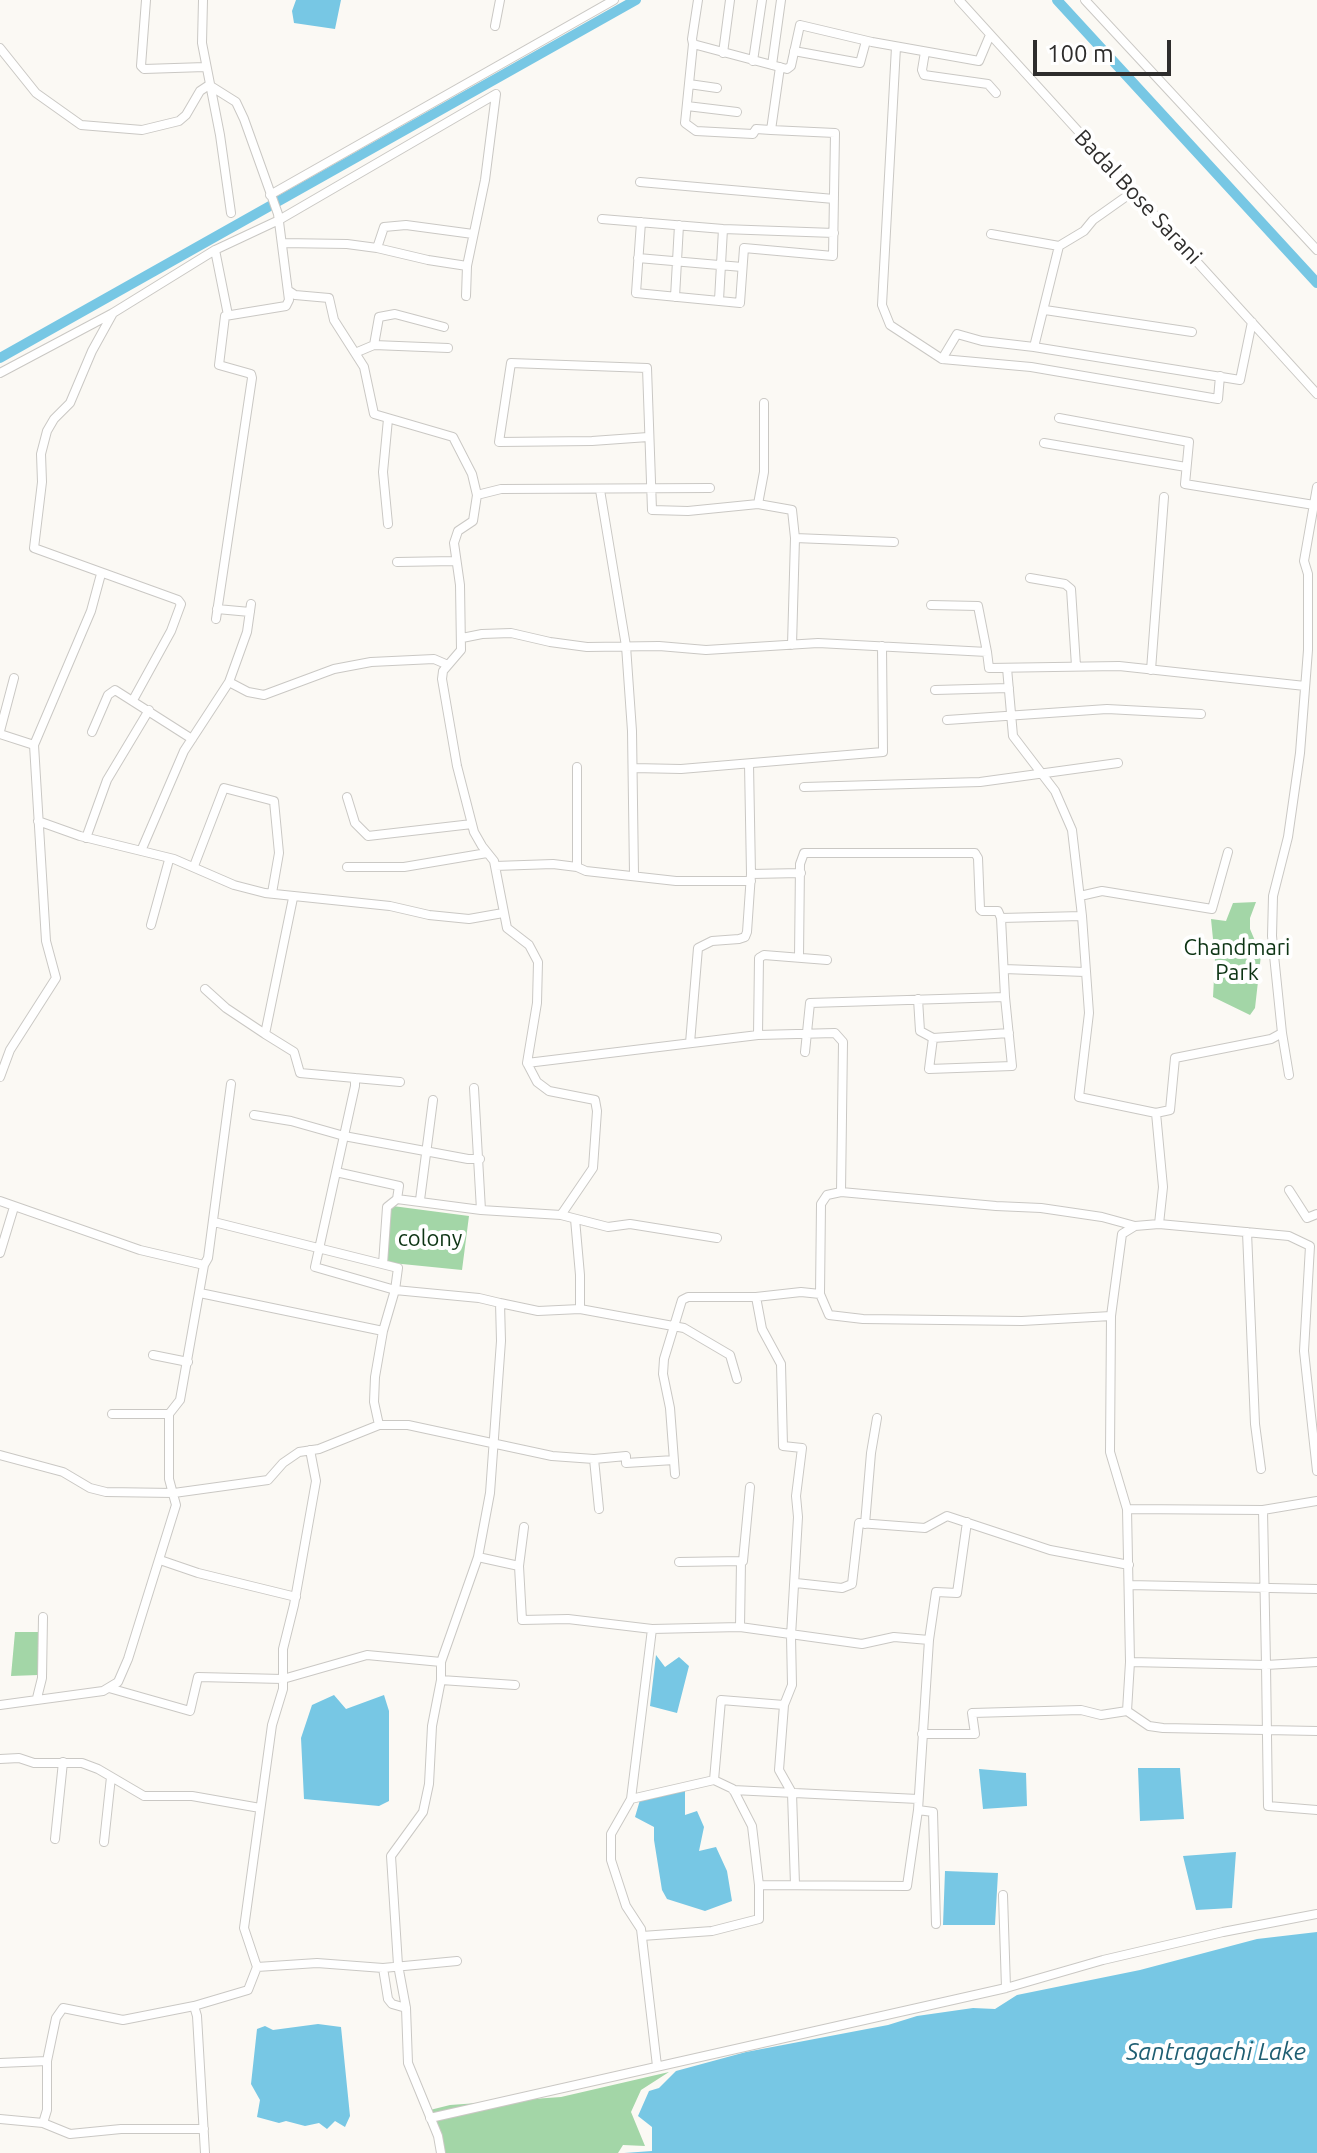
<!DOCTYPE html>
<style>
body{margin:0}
#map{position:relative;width:1317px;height:2153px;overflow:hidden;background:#fbf9f4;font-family:Ubuntu,sans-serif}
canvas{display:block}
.scale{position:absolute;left:1033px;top:40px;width:138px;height:36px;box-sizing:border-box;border:4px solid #2e2d2c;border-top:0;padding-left:10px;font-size:24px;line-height:28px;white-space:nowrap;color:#2e2d2c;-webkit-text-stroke:6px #fff;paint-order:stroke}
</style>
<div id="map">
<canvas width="1317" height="2153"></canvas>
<div class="scale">100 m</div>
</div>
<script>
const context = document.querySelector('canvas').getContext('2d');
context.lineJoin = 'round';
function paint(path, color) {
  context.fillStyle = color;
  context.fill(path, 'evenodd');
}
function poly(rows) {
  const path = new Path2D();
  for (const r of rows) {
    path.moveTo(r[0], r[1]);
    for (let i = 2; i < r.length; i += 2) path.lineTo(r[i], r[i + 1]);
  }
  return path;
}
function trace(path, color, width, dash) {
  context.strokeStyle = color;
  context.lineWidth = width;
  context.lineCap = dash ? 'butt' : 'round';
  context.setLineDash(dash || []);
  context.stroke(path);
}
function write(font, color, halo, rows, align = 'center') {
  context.font = font + ' Ubuntu,sans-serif';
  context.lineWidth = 8;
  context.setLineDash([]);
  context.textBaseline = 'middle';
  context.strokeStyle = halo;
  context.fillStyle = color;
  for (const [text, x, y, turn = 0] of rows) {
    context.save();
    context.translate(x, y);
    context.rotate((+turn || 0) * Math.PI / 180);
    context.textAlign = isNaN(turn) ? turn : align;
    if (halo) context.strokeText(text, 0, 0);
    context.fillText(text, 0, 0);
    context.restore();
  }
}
const green = poly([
 [1256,902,1250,918,1250,929,1261,955,1255,1008,1250,1015,1213,997,1215,959,1211,919,1226,921,1233,903],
 [385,1205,469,1216,462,1270,382,1262],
 [15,1632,40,1632,38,1675,11,1676],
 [669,2072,641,2090,631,2112,645,2146,623,2145,618,2153,444,2153,426,2111,450,2105,561,2097]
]);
const water = poly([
 [296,0,341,0,335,29,294,23,292,11],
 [656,1655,665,1667,679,1657,689,1666,677,1713,650,1706],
 [334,1695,346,1709,384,1695,389,1711,389,1801,379,1806,304,1799,301,1738,312,1705],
 [1138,1768,1180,1768,1184,1819,1140,1821],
 [979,1769,1026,1773,1027,1806,983,1809],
 [685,1789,685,1815,697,1811,704,1827,699,1851,716,1847,727,1871,732,1901,705,1911,667,1899,662,1890,654,1840,654,1827,635,1817,642,1793],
 [1236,1852,1232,1908,1196,1910,1183,1856],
 [945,1871,998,1873,995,1925,943,1925],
 [1317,1932,1317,2153,624,2153,652,2151,652,2127,638,2116,649,2091,659,2088,676,2071,746,2052,888,2025,917,2016,973,2008,995,2009,1017,1995,1140,1970,1257,1939],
 [318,2024,341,2027,350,2116,345,2127,335,2121,327,2129,319,2123,305,2126,286,2121,279,2123,257,2117,260,2100,251,2084,257,2029,265,2026,273,2030]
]);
const canal = poly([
 [1057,0,1317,283],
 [0,358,636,0]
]);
const minor = poly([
 [146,0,141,66,144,69,205,67],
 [203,0,202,43,220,135,231,213],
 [698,0,692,39,693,44,787,69,791,66,800,25,872,42,979,61,990,35],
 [959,0,1317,394],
 [1085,0,1317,250],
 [495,26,500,0],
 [693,44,685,123,696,131,753,134,756,129,771,130,780,67],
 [896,47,882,305,890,325,942,359,1031,367,1218,399,1220,376],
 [0,48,36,93,81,125,142,130,179,121,186,115,200,91,209,85,236,102,244,119,278,214,289,300,286,306,225,316,219,365,251,374,252,378,216,619],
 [794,51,860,63,866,41],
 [925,52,922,70,924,75,988,84,996,93],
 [723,53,730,0],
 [753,61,762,0],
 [772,65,781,0],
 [689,84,717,88],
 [687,106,737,112],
 [640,182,834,199],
 [270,195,614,0],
 [602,219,723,229,834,233],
 [641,222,636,293,740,303,744,248,833,256,835,133,771,130],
 [991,234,1059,246],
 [282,243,347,244,377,248,428,260,467,266],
 [377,248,384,227,406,225,473,234],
 [215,250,228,315],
 [638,258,742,267],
 [289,291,295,295,329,298,334,320,364,367,374,414,453,437,472,474,477,495,473,521,458,531,454,543,460,585,461,650,443,671,442,679,457,766,474,832,482,846,494,861,507,928,529,945,538,962,537,1003,527,1063,537,1082,549,1091,595,1100,597,1111,593,1168,561,1215],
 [675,297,679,225],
 [719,300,723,229],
 [1045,310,1192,332],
 [113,313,92,351,70,403,54,419,47,431,41,454,42,482,34,548,178,600,181,604,171,631,133,700],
 [374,345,379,317,395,314,444,327],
 [1034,347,1059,246,1084,231,1093,220,1134,191],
 [355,353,374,345,448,348],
 [942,359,957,334,982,341,1034,347,1240,380,1252,322],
 [0,373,113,313,215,250,279,220,496,94,485,180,467,266,466,296],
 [1059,418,1189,442,1185,484,1314,505],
 [388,419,383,472,388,524],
 [648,437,592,441,499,442,511,363,647,368,652,510,688,511,758,504,792,510,795,538,792,645],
 [1044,443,1186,467],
 [1317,487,1304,561,1308,574,1308,650,1300,753,1288,837,1273,896,1272,936,1282,1033,1271,1039,1175,1058,1170,1110,1156,1113,1163,1187,1159,1224,1135,1226,1122,1234,1111,1316,1110,1452,1127,1509,1130,1662,1266,1665,1268,1806,1317,1810],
 [600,490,626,646,632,731,634,874],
 [477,495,501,489,710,488],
 [758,504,764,472,764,403],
 [795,538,894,542],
 [397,562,456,561],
 [1030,578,1065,584,1071,589,1076,666],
 [931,605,978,606,987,652],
 [217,609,250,612],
 [462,638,482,634,511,633,550,642,587,647,659,646,706,650,818,643,987,652,989,668,1119,666,1305,686],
 [1007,668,1013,736,1055,791,1072,830,1082,916,1089,1013,1079,1097,1156,1113],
 [1151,670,1164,497],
 [229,682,248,692,264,695,334,669,371,662,434,659,448,665],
 [935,690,1009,688],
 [947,720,1107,709,1201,714],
 [0,731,14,678],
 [92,732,108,695,115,690,192,739],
 [0,734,34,745],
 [577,767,577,867],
 [633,768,681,769,883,752,882,646],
 [804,787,980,782,1118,763],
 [347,797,355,823,368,836,472,824],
 [38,821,80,836,174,859,234,885,265,893,390,906,429,915,469,919,503,913],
 [86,838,107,780,149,710],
 [141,851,184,751,229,682,247,632,251,604],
 [194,866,224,788,274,801,279,853,272,893],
 [495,866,553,864,577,867,586,871,676,881,751,881],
 [347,867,404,867,487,853],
 [751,874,801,873],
 [1080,896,1102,891,1212,909,1228,852],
 [151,925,169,860],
 [799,957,800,864,804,853,975,853,978,858,980,909,982,911,998,911,1001,918],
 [1004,969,1085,972],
 [205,989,226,1008,265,1034,293,898],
 [918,999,920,1031,933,1038,929,1069,1012,1066,1005,997],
 [1282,1033,1289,1075],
 [265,1034,294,1052,300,1073,355,1078,355,1086,315,1267,395,1290,383,1331,375,1377,374,1402,379,1425],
 [758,1035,759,958,764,955,827,960],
 [933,1038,1009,1033],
 [690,1043,698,948,712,941,739,939,745,937,747,932,751,874,749,764],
 [805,1052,810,1003,1005,997,1001,918,1082,916],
 [527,1063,758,1035,835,1033,843,1042,841,1192],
 [0,1077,10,1050,56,978,46,941,34,745,91,611,101,574],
 [355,1078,400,1082],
 [474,1088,481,1210],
 [254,1115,291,1121,344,1136,468,1159,480,1159],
 [336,1172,399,1186,397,1199],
 [1289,1190,1307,1218,1317,1214],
 [420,1200,433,1100],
 [0,1201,140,1250,204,1265],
 [575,1219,580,1275,580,1309],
 [214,1222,398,1268,395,1290,479,1298,500,1303],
 [1159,1224,1289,1236,1310,1246,1304,1351,1317,1471],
 [1247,1232,1255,1424,1261,1469],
 [0,1253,14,1207],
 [383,1264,387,1207,397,1199,481,1210,561,1215,608,1227,630,1224,717,1238],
 [200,1293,383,1331],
 [756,1297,762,1329,781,1364,783,1446,802,1448,796,1496,798,1517,791,1636,792,1685,784,1705],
 [1111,1316,1022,1321,863,1319,829,1315,820,1294,821,1204,827,1195,841,1192,996,1206,1041,1208,1102,1217,1135,1226],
 [153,1355,188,1362],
 [112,1414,169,1414],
 [0,1455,63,1472,90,1488,106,1492,174,1493,268,1480,283,1463,299,1452,319,1449,379,1425,408,1425,552,1456,594,1459,626,1456,626,1463,674,1460],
 [594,1459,599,1509],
 [675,1474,670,1408,663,1374,664,1359,682,1300,688,1297,756,1297,801,1292,820,1294],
 [1127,1509,1263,1510,1266,1665,1317,1662],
 [1263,1510,1317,1501],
 [865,1524,871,1453,877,1418],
 [524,1527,519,1566,522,1620,568,1619,652,1629,740,1627,862,1644,894,1637,929,1640],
 [478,1557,519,1566],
 [160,1560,198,1573,296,1597],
 [679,1562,743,1561,750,1487],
 [796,1583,842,1588,852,1584,859,1523,925,1528,947,1516,1050,1550,1129,1565],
 [1129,1585,1317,1589],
 [740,1627,741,1561],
 [652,1629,631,1799,611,1834,611,1860,626,1906,641,1929,657,2066],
 [441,1680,515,1685],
 [109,1688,190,1711,198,1677,283,1679,367,1655,441,1662],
 [37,1698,42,1678,43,1617],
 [0,1705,103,1691,118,1682,128,1659,176,1505,169,1479,169,1414,180,1400,204,1265,208,1258,231,1084],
 [1127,1711,1130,1662],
 [922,1734,975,1734,972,1713,1081,1710,1101,1715,1127,1711,1149,1726,1163,1728,1317,1731],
 [0,1759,19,1758,34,1763,82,1763,98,1769,144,1796,192,1796,260,1808],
 [714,1780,721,1700,784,1705,779,1770,792,1793,795,1885],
 [733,1790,918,1799],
 [631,1799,714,1780,733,1789,752,1826,759,1885,759,1919,712,1931,642,1936],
 [918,1810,933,1812,936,1924],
 [55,1839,63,1762],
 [104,1842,111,1777],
 [759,1885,907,1886,918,1810,929,1640,936,1592,957,1593,967,1522],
 [1003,1895,1006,1988],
 [257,1967,317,1963,383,1968,457,1961],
 [383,1968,388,1999,392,2004,406,2008],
 [194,2006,197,2016,205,2153],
 [0,2063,47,2061],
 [430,2118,1006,1988,1103,1960,1223,1932,1317,1914],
 [0,2119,43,2123,70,2134,121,2129,204,2129],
 [43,2123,47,2110,47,2061,56,2018,63,2008,123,2020,194,2006,248,1990,257,1967,244,1928,272,1725,283,1689,283,1649,294,1605,316,1481,310,1450],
 [441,2153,438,2136,408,2063,406,2008,398,1965,391,1856,423,1812,429,1784,432,1726,441,1680,441,1662,478,1557,490,1493,501,1341,500,1303,538,1311,580,1309,684,1328,730,1355,737,1379]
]);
const streetNames = [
 ["Badal Bose Sarani",1138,197,47]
];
const parkNames = [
 ["Chandmari",1237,948],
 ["Park",1237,973],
 ["colony",430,1239]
];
const waterNames = [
 ["Santragachi Lake",1216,2052]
];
paint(green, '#a3d6a7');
paint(water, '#77c7e4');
trace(canal, '#77c7e4', 10);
trace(minor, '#cac8c4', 10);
trace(minor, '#fff', 8);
write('22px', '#2e2d2c', '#fff', streetNames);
write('22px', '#0d3414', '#fff', parkNames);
write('italic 24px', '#1f5f73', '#fff', waterNames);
</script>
